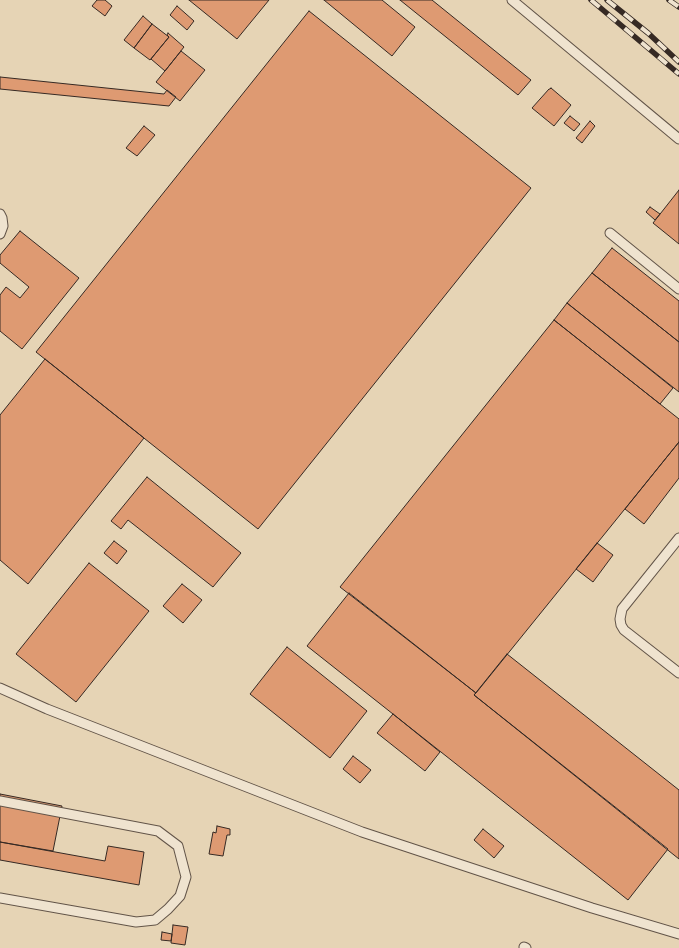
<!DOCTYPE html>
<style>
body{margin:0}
canvas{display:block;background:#e6d4b5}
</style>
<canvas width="679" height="948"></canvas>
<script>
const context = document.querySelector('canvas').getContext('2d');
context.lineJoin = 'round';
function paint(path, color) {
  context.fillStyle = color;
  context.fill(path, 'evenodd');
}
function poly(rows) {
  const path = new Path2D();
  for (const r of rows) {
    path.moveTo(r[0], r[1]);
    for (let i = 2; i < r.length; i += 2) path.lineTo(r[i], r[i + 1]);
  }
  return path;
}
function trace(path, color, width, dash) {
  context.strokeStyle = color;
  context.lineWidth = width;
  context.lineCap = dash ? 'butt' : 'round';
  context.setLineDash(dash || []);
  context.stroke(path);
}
const building = poly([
 [97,0,105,0,112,6,105,16,92,6,97,0],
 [189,0,269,0,237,39,189,0],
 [324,0,382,0,415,27,392,56,324,0],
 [400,0,432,0,531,80,518,95,400,0],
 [177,6,194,21,187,30,170,15,177,6],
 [309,11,531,188,258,529,36,352,309,11],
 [143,16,152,24,134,48,124,40,143,16],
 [152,24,169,37,150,60,134,48,152,24],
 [168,33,184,47,165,71,151,59,169,37,167,35,168,33],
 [181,51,205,70,180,101,156,82,181,51],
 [0,77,164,94,167,90,176,97,169,106,0,89,0,77],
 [551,88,571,105,554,126,532,108,549,89,550,89,551,88],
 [570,116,580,124,574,131,564,123,570,116],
 [590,121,595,126,582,143,576,138,590,121],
 [144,126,155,135,137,156,126,148,144,126],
 [679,190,679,244,653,223,679,190],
 [650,207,660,214,655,220,646,212,650,207],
 [20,231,79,278,22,349,0,331,0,295,6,287,20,298,29,287,0,263,0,255,20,231],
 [612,248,679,301,679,342,592,273,612,248],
 [592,273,679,342,679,392,567,303,592,273],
 [567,303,673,388,660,404,554,320,567,303],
 [554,320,679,419,679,442,476,693,340,587,554,320],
 [45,359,144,438,28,584,0,560,0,415,45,359],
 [679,442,679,478,644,524,625,509,679,442],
 [147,477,241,553,213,587,128,520,121,529,111,521,147,477],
 [114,541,127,551,117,564,104,553,114,541],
 [597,543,613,555,593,582,576,569,597,543],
 [89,563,149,611,76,702,16,654,89,563],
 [182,584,202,600,183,623,163,606,182,584],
 [349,593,476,693,474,695,668,849,628,900,307,646,349,593],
 [287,647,367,711,330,758,250,694,287,647],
 [507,654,679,790,679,859,474,695,507,654],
 [393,714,440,752,425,771,377,733,393,714],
 [353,756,371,770,360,783,343,769,353,756],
 [0,794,62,806,53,851,0,842,0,794],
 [217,826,230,829,230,835,227,835,223,856,209,854,213,832,216,833,217,826],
 [483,829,504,846,494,858,474,840,483,829],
 [0,842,105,861,108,846,144,852,139,885,0,860,0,842],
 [173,925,188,927,185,945,171,943,173,925],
 [162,932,172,934,171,941,161,940,162,932]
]);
const lane = poly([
 [512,0,679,139],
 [0,214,2,218,3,226,0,234],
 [610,233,679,289],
 [679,538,622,609,620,619,621,625,624,630,679,673],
 [0,688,47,709,362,832,592,908,679,934],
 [0,801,158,831,178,846,186,877,180,896,168,909,155,920,136,922,0,898],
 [524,947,526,948]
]);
const rail = poly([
 [591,0,679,74],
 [607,0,648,33,679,62],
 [669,0,679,7]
]);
paint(building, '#de9a72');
trace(building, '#362a24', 1);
trace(lane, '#625448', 11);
trace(lane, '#efe3cf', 9);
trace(rail, '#362a24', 5.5);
trace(rail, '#efe3cf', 4, [11]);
</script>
